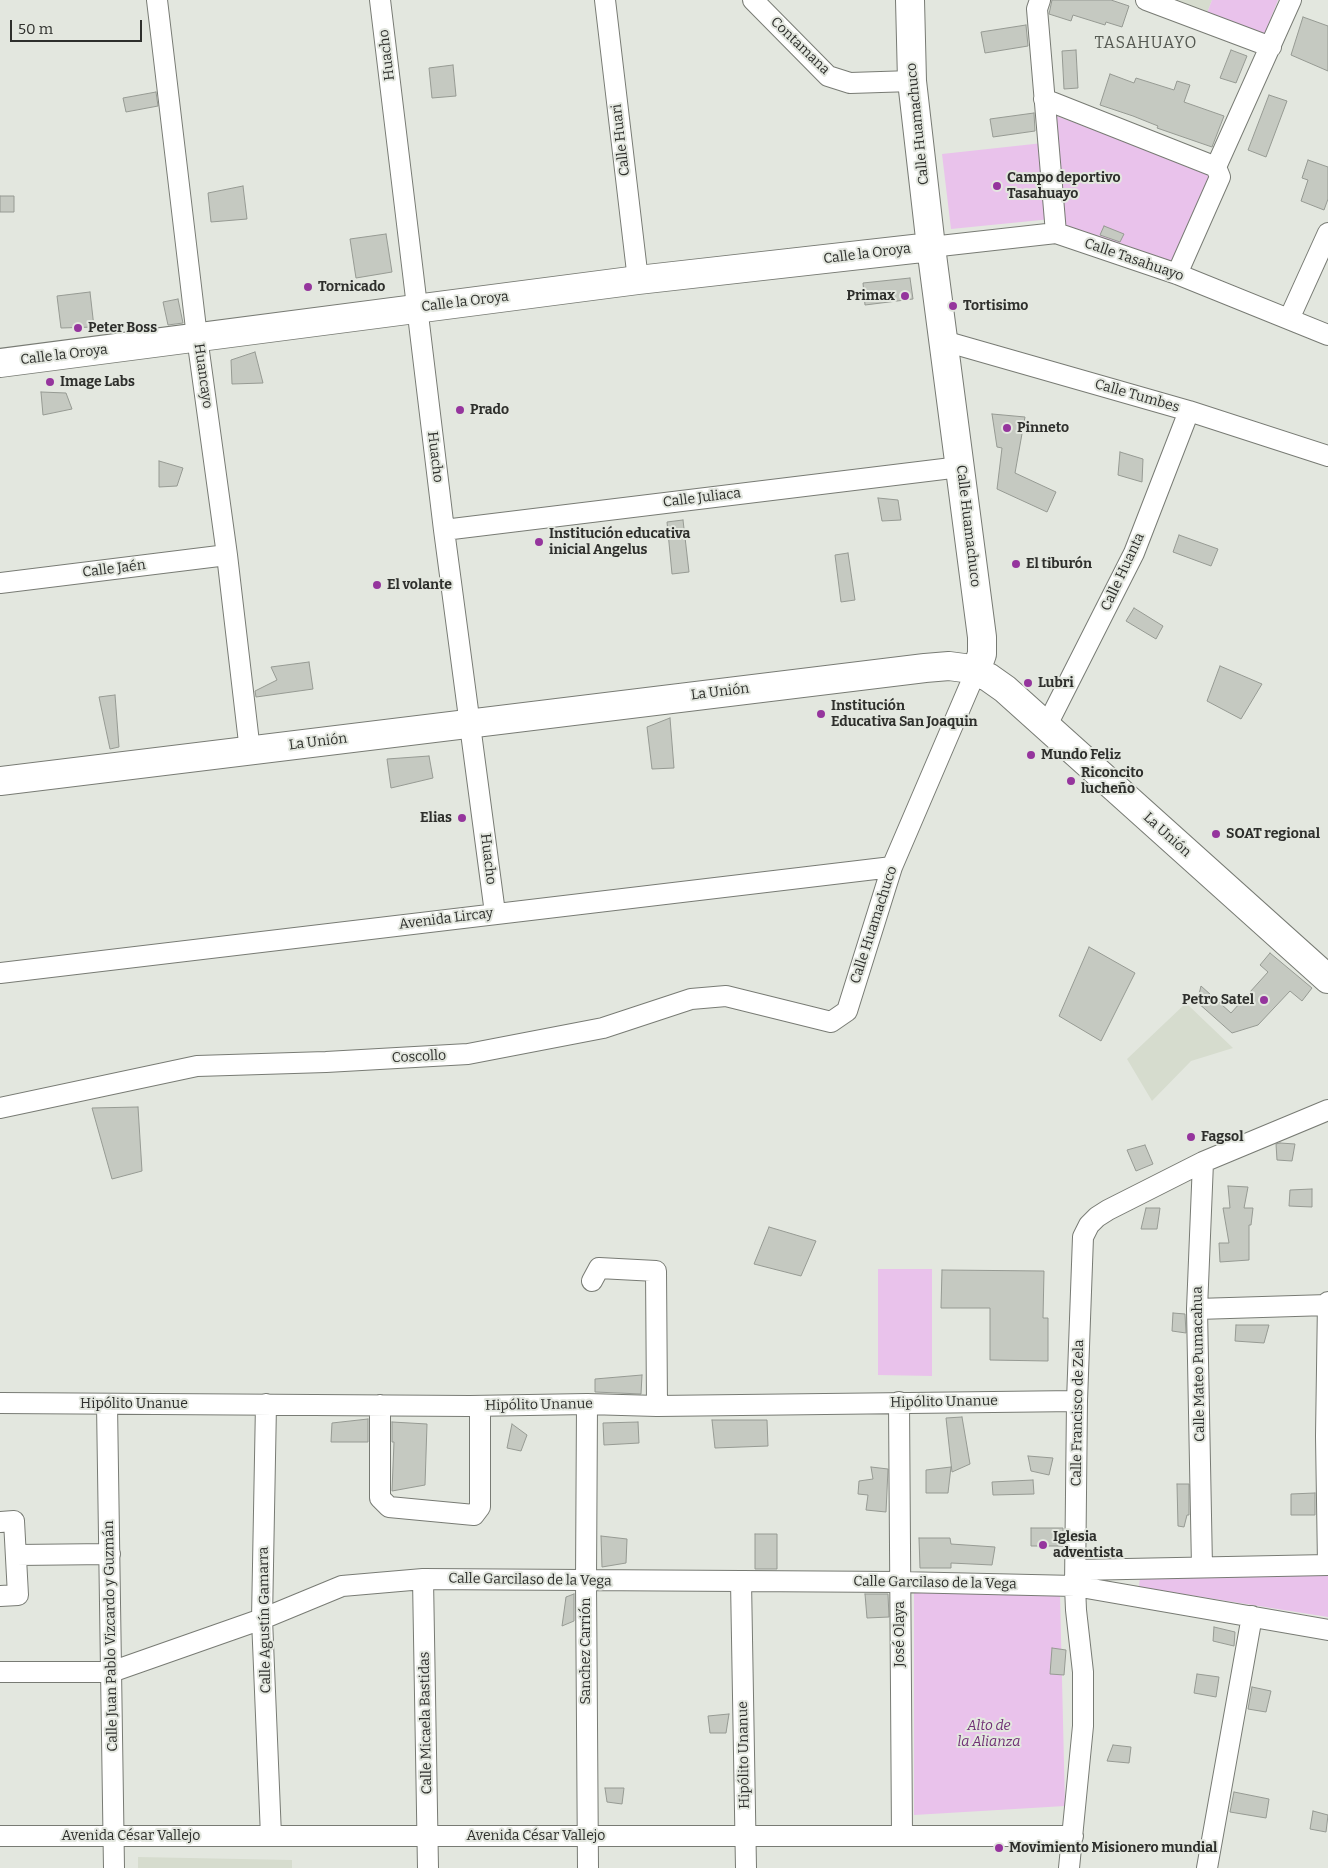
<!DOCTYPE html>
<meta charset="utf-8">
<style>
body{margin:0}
#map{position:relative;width:1328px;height:1868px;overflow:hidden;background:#e3e7df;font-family:Bitter,serif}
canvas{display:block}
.scale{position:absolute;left:10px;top:20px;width:132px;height:22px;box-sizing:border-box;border:2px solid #2e2f2c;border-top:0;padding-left:6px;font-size:15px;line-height:18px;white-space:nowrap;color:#2e2f2c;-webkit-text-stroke:4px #e3e7df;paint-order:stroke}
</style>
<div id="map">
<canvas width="1328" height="1868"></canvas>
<div class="scale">50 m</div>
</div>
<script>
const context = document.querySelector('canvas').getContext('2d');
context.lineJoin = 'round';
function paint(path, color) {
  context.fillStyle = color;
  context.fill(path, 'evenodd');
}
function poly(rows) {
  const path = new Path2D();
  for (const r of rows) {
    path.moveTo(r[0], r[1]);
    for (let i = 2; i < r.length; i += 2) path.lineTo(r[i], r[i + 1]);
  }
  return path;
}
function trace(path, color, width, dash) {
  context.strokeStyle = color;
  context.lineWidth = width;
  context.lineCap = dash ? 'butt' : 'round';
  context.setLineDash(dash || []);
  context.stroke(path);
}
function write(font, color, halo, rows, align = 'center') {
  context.font = font + ' Bitter,serif';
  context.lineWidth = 4;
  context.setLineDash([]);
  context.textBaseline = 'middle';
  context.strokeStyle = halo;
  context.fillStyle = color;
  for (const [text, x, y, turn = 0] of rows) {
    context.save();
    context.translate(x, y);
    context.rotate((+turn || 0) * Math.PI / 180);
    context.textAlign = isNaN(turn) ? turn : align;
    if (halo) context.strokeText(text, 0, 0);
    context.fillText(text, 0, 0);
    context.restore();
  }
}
const built = poly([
 [1170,0,1212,0,1207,13],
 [1186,1003,1233,1048,1191,1061,1152,1101,1127,1059],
 [138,1857,292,1860,292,1868,138,1868]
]);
const green = poly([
 [1212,0,1278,0,1264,35,1207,13],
 [1049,113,1216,176,1175,267,1060,225],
 [1043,143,1051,219,951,229,942,154],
 [878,1269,932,1269,932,1376,878,1375],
 [1328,1573,1328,1617,1139,1587,1140,1577],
 [914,1592,1060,1595,1065,1806,914,1815]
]);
const building = poly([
 [1052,0,1111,0,1129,6,1122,27,1106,22,1105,25,1073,15,1071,21,1049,14,1052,0],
 [1303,17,1328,26,1328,71,1291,55,1303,17],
 [1026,25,1028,46,985,53,981,32,1026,25],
 [1076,50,1078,88,1064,89,1062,51,1076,50],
 [1231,50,1247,56,1236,83,1220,78,1231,50],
 [453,65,456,96,432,98,429,68,453,65],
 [1110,74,1134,83,1136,78,1174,90,1177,81,1190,85,1184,102,1224,116,1212,147,1157,128,1158,126,1133,116,1100,105,1110,74],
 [156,92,158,106,126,112,123,98,156,92],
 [1269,95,1287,101,1266,157,1248,150,1269,95],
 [1034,113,1035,131,993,137,990,119,1034,113],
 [1308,160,1328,167,1328,199,1324,210,1301,201,1308,180,1302,178,1308,160],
 [243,186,247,219,211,222,208,193,243,186],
 [0,196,14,196,14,212,0,212,0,196],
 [1104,226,1124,234,1120,242,1100,235,1104,226],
 [386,234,392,272,356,278,350,239,386,234],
 [910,278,913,299,865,305,863,283,910,278],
 [90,292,94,327,61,328,57,296,90,292],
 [178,299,183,323,168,325,163,302,178,299],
 [255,352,263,383,232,384,231,360,255,352],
 [41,392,66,393,72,409,43,415,41,392],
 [992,414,1025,417,1015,473,1056,492,1047,512,997,489,1002,448,997,447,992,414],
 [1120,452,1143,459,1142,482,1118,475,1120,452],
 [159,461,183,468,177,486,159,487,159,461],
 [878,498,898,500,901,520,882,521,878,498],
 [683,520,689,572,672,574,667,522,683,520],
 [1179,535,1218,549,1211,566,1173,552,1179,535],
 [848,553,855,600,841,602,835,555,848,553],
 [1134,608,1163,626,1156,639,1126,621,1134,608],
 [309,662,313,689,256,697,255,691,277,680,271,667,309,662],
 [1220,666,1262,684,1241,719,1207,701,1220,666],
 [115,695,119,747,110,749,99,697,115,695],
 [670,718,674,768,652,769,647,727,670,718],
 [429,756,433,778,391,788,387,759,429,756],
 [1089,947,1135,973,1101,1041,1059,1016,1089,947],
 [1270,953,1312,988,1302,1001,1290,991,1258,1025,1232,1033,1197,1002,1201,986,1231,1013,1268,972,1260,965,1270,953],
 [138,1107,142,1171,112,1179,92,1108,138,1107],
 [1280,1143,1295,1144,1292,1161,1277,1160,1276,1144,1280,1143],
 [1145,1145,1153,1164,1136,1171,1127,1150,1145,1145],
 [1228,1186,1248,1187,1244,1208,1253,1208,1251,1225,1249,1225,1249,1260,1220,1262,1219,1243,1229,1243,1223,1208,1230,1208,1228,1186],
 [1312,1189,1312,1207,1289,1206,1290,1190,1312,1189],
 [1146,1208,1160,1208,1157,1229,1141,1229,1146,1208],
 [769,1227,816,1241,801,1276,754,1264,769,1227],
 [942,1270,1044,1271,1043,1318,1048,1318,1048,1361,990,1360,990,1308,941,1308,942,1270],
 [1173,1313,1185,1314,1186,1333,1172,1331,1173,1313],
 [1236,1325,1269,1325,1264,1343,1235,1341,1236,1325],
 [642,1375,641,1394,595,1392,595,1379,642,1375],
 [962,1417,970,1464,952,1472,946,1418,962,1417],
 [368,1419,368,1442,331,1442,332,1423,368,1419],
 [712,1420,767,1420,768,1446,715,1448,712,1420],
 [392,1422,427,1424,425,1485,392,1491,394,1442,392,1442,392,1422],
 [638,1422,639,1443,604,1445,603,1423,638,1422],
 [512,1424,527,1435,521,1451,507,1448,512,1424],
 [1028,1456,1053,1458,1049,1475,1031,1471,1028,1456],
 [871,1467,888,1469,886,1512,866,1510,868,1495,858,1494,859,1481,873,1479,871,1467],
 [951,1467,948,1493,926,1493,926,1470,951,1467],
 [1033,1480,1034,1494,993,1495,992,1482,1033,1480],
 [1177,1484,1189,1484,1189,1515,1187,1515,1184,1527,1178,1526,1177,1484],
 [1315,1493,1315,1515,1291,1515,1291,1494,1315,1493],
 [1031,1528,1063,1528,1063,1546,1031,1546,1031,1528],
 [755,1534,777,1534,777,1569,755,1569,755,1534],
 [601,1536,627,1539,626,1563,602,1567,601,1536],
 [919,1538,950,1538,951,1544,995,1547,992,1565,951,1563,951,1568,920,1568,919,1538],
 [574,1594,574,1621,562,1626,566,1597,574,1594],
 [865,1594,888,1594,889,1617,867,1618,865,1594],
 [1214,1627,1235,1632,1234,1646,1213,1641,1214,1627],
 [1052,1648,1066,1650,1064,1675,1050,1674,1052,1648],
 [1197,1674,1219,1677,1216,1697,1194,1693,1197,1674],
 [1252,1687,1271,1691,1266,1712,1248,1709,1252,1687],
 [729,1714,726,1733,710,1733,708,1716,729,1714],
 [1113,1745,1131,1747,1129,1763,1107,1761,1113,1745],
 [605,1788,624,1788,622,1804,607,1802,605,1788],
 [1234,1792,1269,1799,1266,1818,1230,1812,1234,1792],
 [1313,1811,1328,1815,1326,1832,1310,1829,1313,1811]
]);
const street = poly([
 [157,0,197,337,227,555,250,751],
 [380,0,444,530,495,913],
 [605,0,638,280],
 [753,0,828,76,850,83,912,81],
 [1040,0,1037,9,1056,233],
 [1146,0,1271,47],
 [1044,99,1216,167],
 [931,247,1056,233,1177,274,1328,335],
 [1177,274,1220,177,1216,167,1291,0],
 [1289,319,1328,233],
 [944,341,1189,411,1328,456],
 [444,530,960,467],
 [0,583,227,555],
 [1046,727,1134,553,1189,411],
 [0,973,892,867],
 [0,1108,197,1066,326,1062,468,1054,603,1028,691,999,726,996,831,1022,847,1011,892,867,976,671],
 [592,1281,599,1268,656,1271,657,1406],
 [1197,1309,1328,1305],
 [899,1402,902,1836],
 [0,1403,470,1406,587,1404,657,1406,1077,1401],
 [107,1404,114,1868],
 [266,1404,262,1619,271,1836],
 [587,1404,586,1581,588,1868],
 [380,1405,380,1498,389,1507,474,1515,480,1507,480,1406],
 [0,1522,14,1521,18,1595,0,1596],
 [16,1555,110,1554],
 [1328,1565,1326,1436,1328,1302],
 [1202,1567,1197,1309,1203,1162],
 [1076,1570,1328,1565],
 [423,1579,428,1868],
 [741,1581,746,1868],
 [0,1672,111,1672,262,1619,342,1586,423,1579,900,1582,1075,1586,1328,1630],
 [0,1836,1073,1836],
 [1069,1868,1083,1726,1083,1672,1076,1610,1075,1586,1077,1401,1083,1237,1089,1225,1097,1217,1108,1210,1203,1162,1328,1110],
 [1207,1868,1252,1616]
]);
const secondary = poly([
 [910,0,912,81,931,247,982,637,982,654,976,671],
 [0,363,638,280,931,247],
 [0,781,925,668,949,666,964,668,988,677,1005,689,1328,979]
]);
const markers = [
 [997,186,5,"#95359d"],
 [308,287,5,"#95359d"],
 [905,296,5,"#95359d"],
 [953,306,5,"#95359d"],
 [78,328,5,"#95359d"],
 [50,382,5,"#95359d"],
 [460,410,5,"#95359d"],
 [1007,428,5,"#95359d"],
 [539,542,5,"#95359d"],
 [1016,564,5,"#95359d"],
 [377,585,5,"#95359d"],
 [1028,683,5,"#95359d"],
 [821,714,5,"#95359d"],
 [1031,755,5,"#95359d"],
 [1071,781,5,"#95359d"],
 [462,818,5,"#95359d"],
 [1216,834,5,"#95359d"],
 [1264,1000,5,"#95359d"],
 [1191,1137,5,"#95359d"],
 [1043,1545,5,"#95359d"],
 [999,1848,5,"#95359d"]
];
const streetNames = [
 ["Contamana",800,46,44],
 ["Huacho",387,55,-97],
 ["Calle Huamachuco",918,124,-96],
 ["Calle Huari",621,140,-97],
 ["Calle la Oroya",867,254,-7],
 ["Calle Tasahuayo",1134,260,19],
 ["Calle la Oroya",465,302,-7],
 ["Calle la Oroya",64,355,-7],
 ["Huancayo",203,376,82],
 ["Calle Tumbes",1137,396,16],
 ["Huacho",435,457,83],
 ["Calle Juliaca",702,498,-7],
 ["Calle Huamachuco",968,526,83],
 ["Calle Jaén",114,569,-7],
 ["Calle Huanta",1123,572,-65],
 ["La Unión",720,692,-7],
 ["La Unión",318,742,-7],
 ["La Unión",1167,835,42],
 ["Huacho",488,859,83],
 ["Avenida Lircay",446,919,-7],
 ["Calle Huamachuco",874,925,-72],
 ["Coscollo",419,1057,-3],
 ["Calle Mateo Pumacahua",1199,1364,-91],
 ["Hipólito Unanue",944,1402,-1],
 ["Hipólito Unanue",134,1404],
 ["Hipólito Unanue",539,1405,-1],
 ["Calle Francisco de Zela",1078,1413,-89],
 ["Calle Garcilaso de la Vega",530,1580,1],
 ["Calle Garcilaso de la Vega",935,1583,1],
 ["Calle Agustín Gamarra",265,1620,-91],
 ["José Olaya",900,1634,-90],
 ["Calle Juan Pablo Vizcardo y Guzmán",111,1636,-91],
 ["Sanchez Carrión",586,1651,-90],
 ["Calle Micaela Bastidas",426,1723,-91],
 ["Hipólito Unanue",744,1755,-91],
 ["Avenida César Vallejo",131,1836],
 ["Avenida César Vallejo",536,1836]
];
const poiNames = [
 ["Campo deportivo",1007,178],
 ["Tasahuayo",1007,194],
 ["Tornicado",318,287],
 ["Primax",895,296,"right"],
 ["Tortisimo",963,306],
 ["Peter Boss",88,328],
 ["Image Labs",60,382],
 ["Prado",470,410],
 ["Pinneto",1017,428],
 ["Institución educativa",549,534],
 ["inicial Angelus",549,550],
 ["El tiburón",1026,564],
 ["El volante",387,585],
 ["Lubri",1038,683],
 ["Institución",831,706],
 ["Educativa San Joaquin",831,722],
 ["Mundo Feliz",1041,755],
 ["Riconcito",1081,773],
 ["lucheño",1081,789],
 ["Elias",452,818,"right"],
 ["SOAT regional",1226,834],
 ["Petro Satel",1254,1000,"right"],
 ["Fagsol",1201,1137],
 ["Iglesia",1053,1537],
 ["adventista",1053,1553],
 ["Movimiento Misionero mundial",1009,1848]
];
const parkNames = [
 ["Alto de",989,1726],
 ["la Alianza",989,1742]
];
const quarterNames = [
 ["TASAHUAYO",1146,44]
];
paint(built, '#d6dcce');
paint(green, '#e9c2eb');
paint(building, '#c5c9c1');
trace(building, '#969a93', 1);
trace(street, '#787b74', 22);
trace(secondary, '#787b74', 30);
trace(street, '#fff', 20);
trace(secondary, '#fff', 28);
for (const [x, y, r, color] of markers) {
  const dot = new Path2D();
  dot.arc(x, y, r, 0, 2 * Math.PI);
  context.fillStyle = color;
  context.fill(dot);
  trace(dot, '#e3e7df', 2);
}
write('14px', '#2e2f2c', '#e3e7df', streetNames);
write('bold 14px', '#2e2f2c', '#e3e7df', poiNames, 'left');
write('italic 14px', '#703075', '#e3e7df', parkNames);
context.letterSpacing = '1px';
write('16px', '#555952', '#e3e7df', quarterNames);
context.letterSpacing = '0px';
</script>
